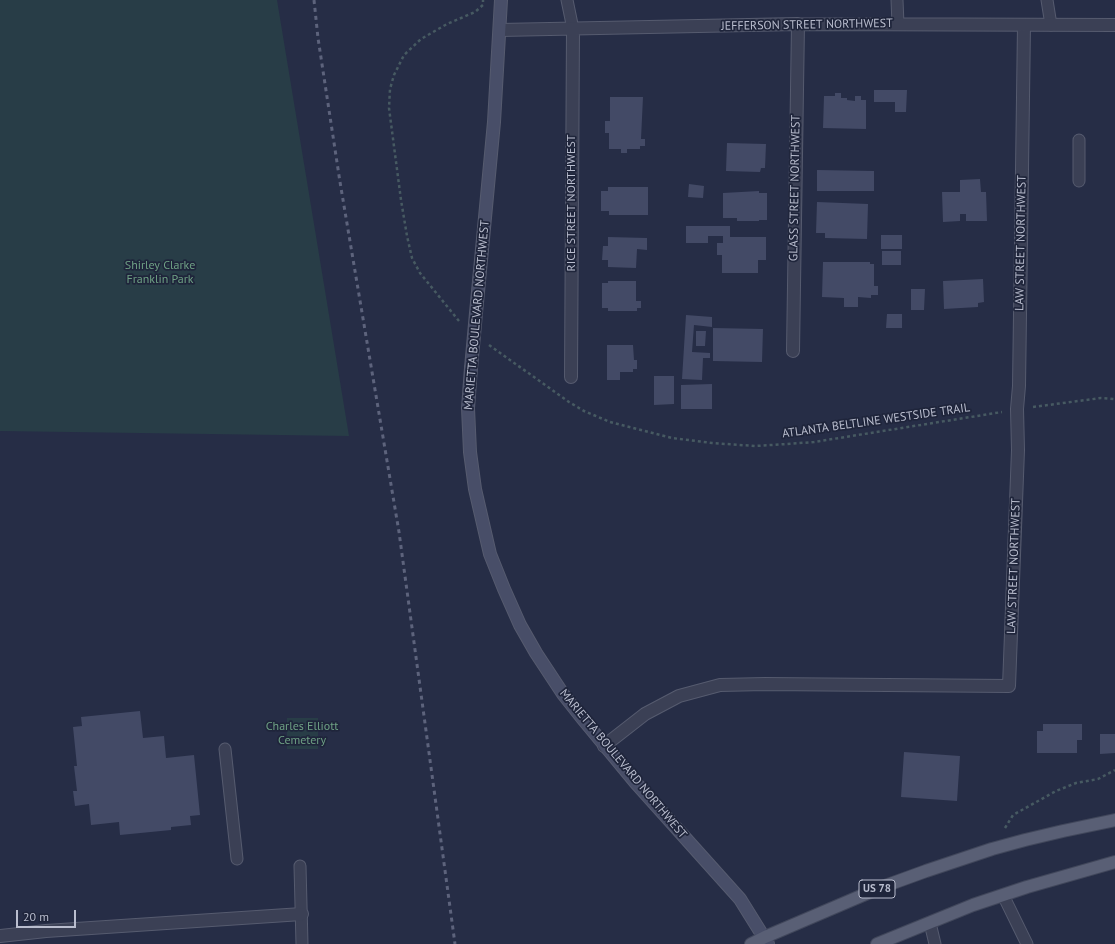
<!DOCTYPE html>
<style>
body{margin:0}
#map{position:relative;width:1115px;height:944px;overflow:hidden;background:#262d46;font-family:"PT Sans",sans-serif}
canvas{display:block}
.scale{position:absolute;left:16px;top:910px;width:60px;height:18px;box-sizing:border-box;border:2px solid #b9bdce;border-top:0;padding-left:5px;font-size:12px;line-height:14px;white-space:nowrap;color:#b9bdce;-webkit-text-stroke:3px #1f253b;paint-order:stroke}
</style>
<div id="map">
<canvas width="1115" height="944"></canvas>
<div class="scale">20 m</div>
</div>
<script>
const context = document.querySelector('canvas').getContext('2d');
context.lineJoin = 'round';
function paint(path, color) {
  context.fillStyle = color;
  context.fill(path, 'evenodd');
}
function poly(rows) {
  const path = new Path2D();
  for (const r of rows) {
    path.moveTo(r[0], r[1]);
    for (let i = 2; i < r.length; i += 2) path.lineTo(r[i], r[i + 1]);
  }
  return path;
}
function trace(path, color, width, dash) {
  context.strokeStyle = color;
  context.lineWidth = width;
  context.lineCap = dash ? 'butt' : 'round';
  context.setLineDash(dash || []);
  context.stroke(path);
}
function write(font, color, halo, rows, align = 'center') {
  context.font = font + ' "PT Sans",sans-serif';
  context.lineWidth = 3.5;
  context.setLineDash([]);
  context.textBaseline = 'middle';
  context.strokeStyle = halo;
  context.fillStyle = color;
  for (const [text, x, y, turn = 0] of rows) {
    context.save();
    context.translate(x, y);
    context.rotate((+turn || 0) * Math.PI / 180);
    context.textAlign = isNaN(turn) ? turn : align;
    if (halo) context.strokeText(text, 0, 0);
    context.fillText(text, 0, 0);
    context.restore();
  }
}
const green = poly([
 [0,0,277,0,349,436,0,431],
 [287,718,318,718,318,749,287,749]
]);
const building = poly([
 [874,90,907,90,906,112,895,112,895,102,874,102],
 [835,93,841,93,841,98,847,98,847,100,855,101,855,96,861,96,861,100,866,100,866,129,823,128,824,96,835,96],
 [610,97,643,97,641,139,645,139,645,146,640,146,640,149,627,149,627,153,621,153,621,149,609,149,609,133,605,133,605,121,610,121],
 [727,143,766,144,765,168,761,168,760,172,726,171],
 [817,170,874,171,874,191,817,191],
 [980,179,981,192,986,192,987,221,966,221,966,214,960,214,960,221,943,222,942,192,960,192,960,180],
 [689,184,704,186,703,198,688,197],
 [608,187,648,187,648,215,609,215,609,211,601,211,601,191,608,191],
 [759,191,759,193,767,193,767,220,759,220,759,221,737,221,737,218,723,218,723,193],
 [817,202,868,204,867,239,825,238,825,233,816,233],
 [686,226,730,226,730,237,766,237,766,260,758,260,758,273,722,273,722,255,717,255,717,243,723,243,723,236,708,236,708,243,686,243],
 [881,235,902,235,902,249,881,249],
 [608,237,647,238,647,250,637,249,636,268,608,267,608,260,602,260,603,246,608,246],
 [882,251,901,251,901,265,882,265],
 [823,262,870,262,870,264,874,264,874,286,878,286,878,295,871,295,871,298,858,297,858,307,844,307,844,298,822,297],
 [983,279,984,302,978,303,978,307,944,309,943,281],
 [608,281,636,281,636,301,641,301,641,308,637,308,637,311,608,311,608,308,602,308,602,283,608,283],
 [911,289,925,289,924,310,911,310],
 [887,314,902,314,902,328,886,328],
 [686,315,712,317,712,327,694,325,692,352,710,353,710,358,703,358,702,380,682,379],
 [713,328,763,329,762,362,713,361],
 [696,331,706,331,705,346,696,346],
 [607,345,633,345,634,360,637,360,637,369,633,369,633,372,620,372,620,380,607,380],
 [654,376,674,376,674,404,654,405],
 [712,384,712,409,681,409,681,385],
 [140,711,143,738,164,736,166,758,194,755,200,815,190,816,191,825,171,827,171,830,120,835,119,822,91,825,89,804,75,806,73,791,77,791,74,766,77,766,73,727,82,726,81,717],
 [1043,724,1082,724,1082,740,1077,740,1077,753,1037,753,1037,731,1043,731],
 [1100,734,1115,734,1115,753,1100,754],
 [904,752,960,756,957,801,901,797]
]);
const path = poly([
 [459,321,420,273,412,258,407,236,401,200,389,108,390,89,394,75,404,55,421,39,447,24,475,12,483,5,483,0],
 [489,345,569,402,584,411,610,422,672,438,712,443,755,446,787,444,814,442,1002,412],
 [1033,407,1101,398,1115,399],
 [1005,828,1013,815,1056,791,1076,783,1098,779,1115,770]
]);
const service = poly([
 [567,0,573,29],
 [897,0,898,24],
 [1047,0,1051,25],
 [1079,181,1079,140],
 [225,749,237,859],
 [300,866,302,944],
 [1003,895,1027,944],
 [930,923,935,944]
]);
const minor = poly([
 [500,30,798,24,1115,25],
 [793,351,798,24],
 [571,377,573,29],
 [604,746,645,714,679,696,720,685,765,684,1009,686,1018,450,1017,409,1019,386,1024,25],
 [0,936,46,931,302,914]
]);
const secondary = poly([
 [476,313,494,122,501,0],
 [471,368,468,408,470,452,475,489,490,554,504,589,520,625,536,653,563,694,582,718,635,782,740,899,768,944]
]);
const primary = poly([
 [751,944,765,937,882,887,926,871,992,849,1025,840,1063,831,1115,820],
 [877,944,973,905,1027,887,1115,862]
]);
const rail = poly([
 [314,0,318,38,340,182,399,532,455,944]
]);
const secondaryBridge = poly([
 [471,368,476,313]
]);
const shields = [
 [877,889,36]
];
const shieldNames = [
 ["US 78",877,889]
];
const streetNames = [
 ["JEFFERSON STREET NORTHWEST",807,25,-1],
 ["GLASS STREET NORTHWEST",795,188,-89],
 ["RICE STREET NORTHWEST",572,203,-90],
 ["LAW STREET NORTHWEST",1021,243,-89],
 ["MARIETTA BOULEVARD NORTHWEST",477,315,-85],
 ["ATLANTA BELTLINE WESTSIDE TRAIL",876,421,-8],
 ["LAW STREET NORTHWEST",1014,566,-88],
 ["MARIETTA BOULEVARD NORTHWEST",623,764,50]
];
const parkNames = [
 ["Shirley Clarke",160,266],
 ["Franklin Park",160,280],
 ["Charles Elliott",302,727],
 ["Cemetery",302,741]
];
paint(green, '#283d47');
paint(building, '#434a66');
trace(service, '#565b6f', 13);
trace(minor, '#565b6f', 14);
trace(secondary, '#565b6f', 14);
trace(primary, '#41475b', 14);
trace(path, '#475a62', 2.5, [3, 3]);
trace(service, '#3b4055', 11);
trace(minor, '#3b4055', 12);
trace(secondary, '#484e68', 12);
trace(primary, '#595f75', 12);
trace(rail, '#5d637c', 3, [4, 4]);
trace(secondaryBridge, '#565b6f', 14, []);
trace(secondaryBridge, '#484e68', 12);
for (const [x, y, w] of shields) {
  const box = new Path2D();
  box.roundRect(x - w / 2, y - 9, w, 18, 3);
  context.fillStyle = '#1f253b';
  context.fill(box);
  trace(box, '#b9bdce', 1);
}
write('bold 11px', '#b9bdce', null, shieldNames);
write('12px', '#b9bdce', '#1f253b', streetNames);
write('12px', '#6ea084', '#1f253b', parkNames);
</script>
